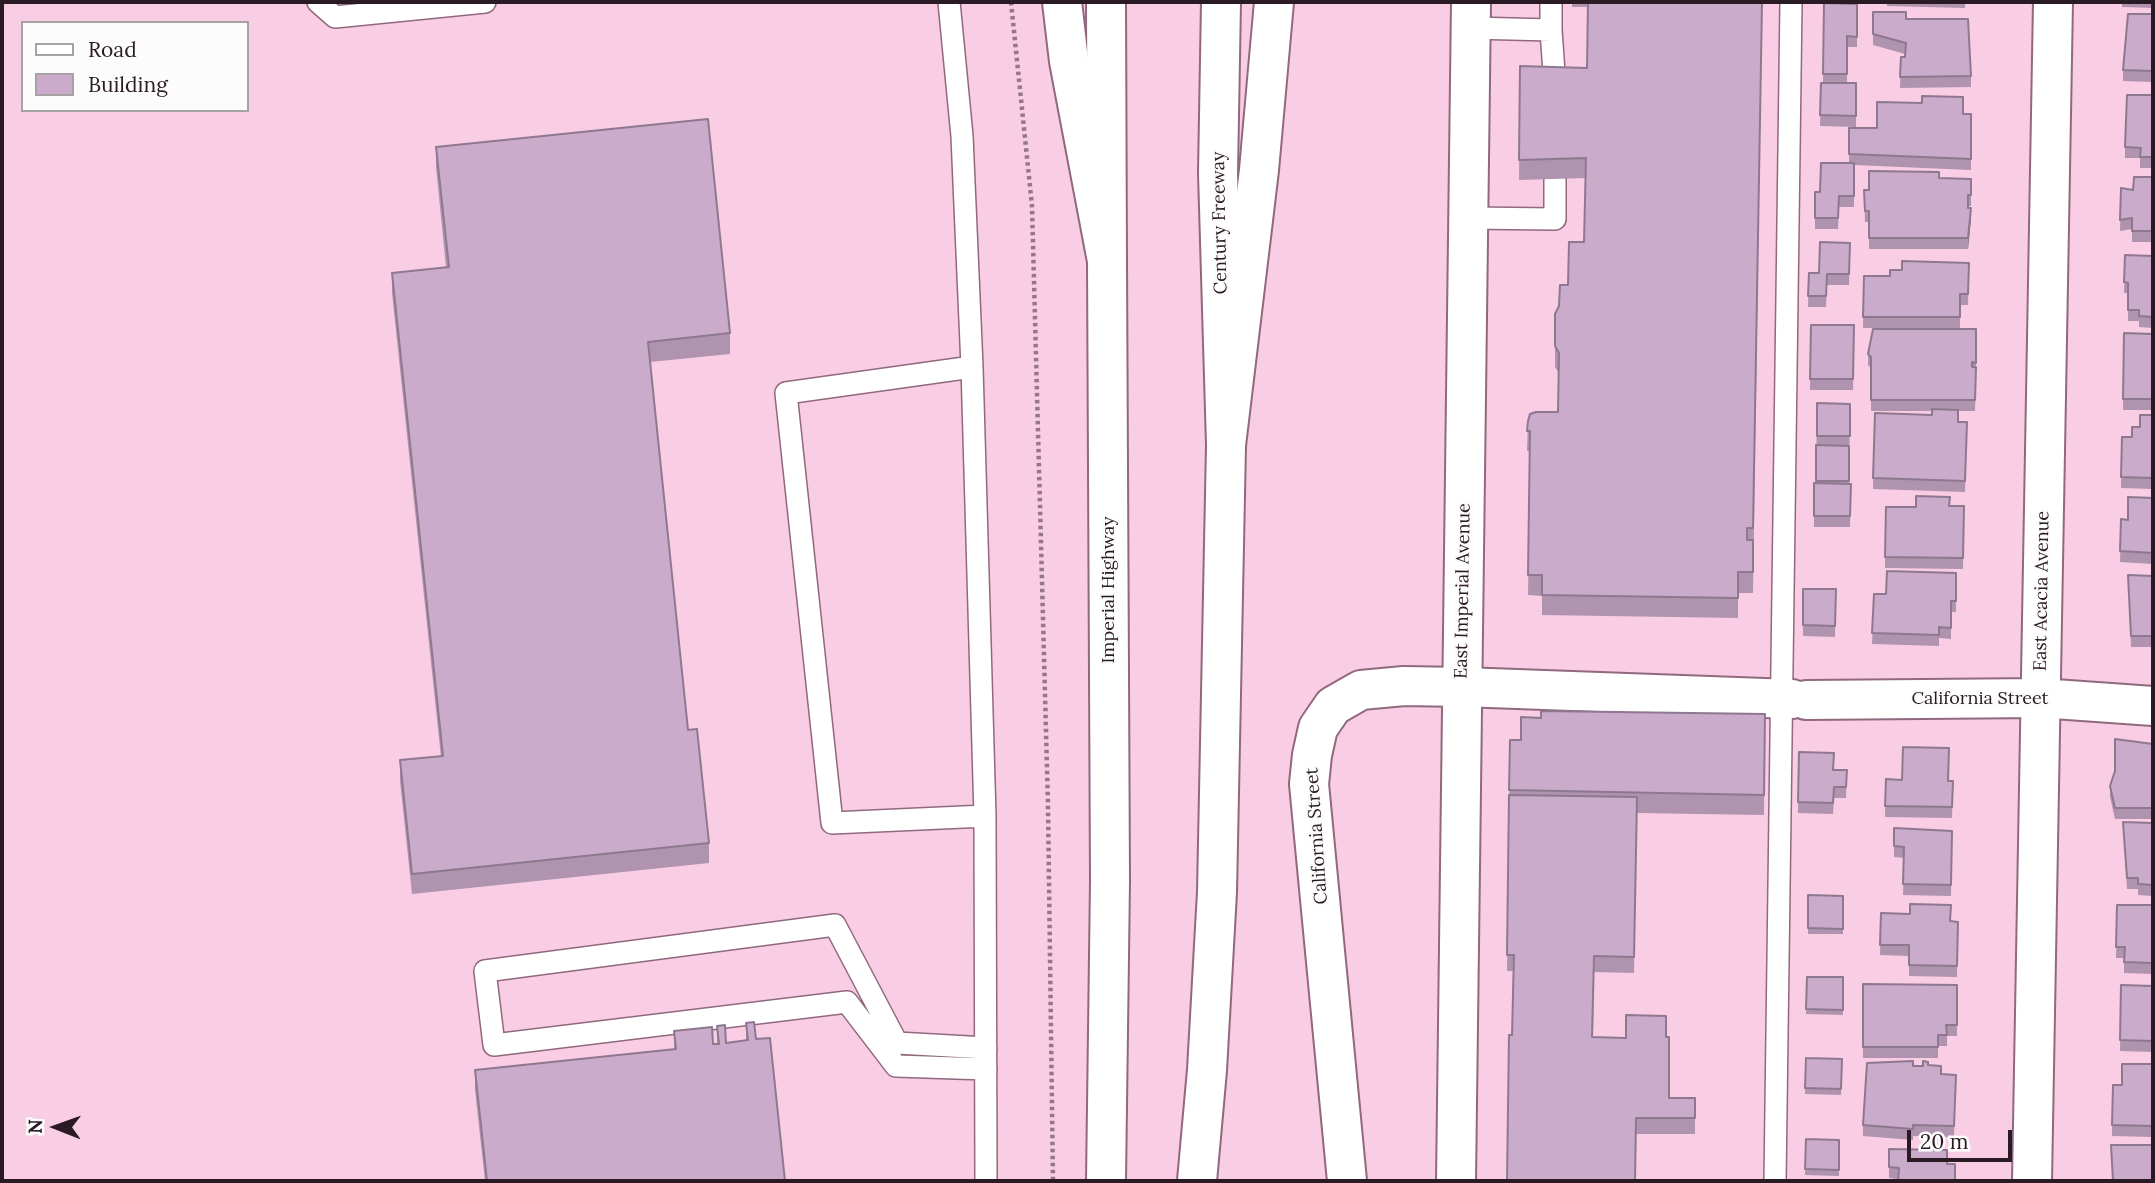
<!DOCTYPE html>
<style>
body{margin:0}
#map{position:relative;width:2155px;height:1183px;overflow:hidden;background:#f9cde4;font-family:Lora,serif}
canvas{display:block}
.frame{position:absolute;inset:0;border:4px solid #2a1a23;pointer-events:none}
.legend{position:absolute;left:21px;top:21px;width:228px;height:91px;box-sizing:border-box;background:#fcfcfc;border:2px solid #a8a2a5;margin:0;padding:9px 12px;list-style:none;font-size:21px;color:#2a1a23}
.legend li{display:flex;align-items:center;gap:14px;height:35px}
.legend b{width:35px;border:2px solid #a8a2a5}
.north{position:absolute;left:21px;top:1092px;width:70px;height:70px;-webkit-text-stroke:5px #fcfcfc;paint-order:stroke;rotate:271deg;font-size:19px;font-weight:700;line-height:28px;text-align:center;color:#2a1a23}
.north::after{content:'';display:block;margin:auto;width:24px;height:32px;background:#2a1a23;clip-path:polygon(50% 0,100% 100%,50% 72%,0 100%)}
.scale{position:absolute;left:1907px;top:1130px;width:105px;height:32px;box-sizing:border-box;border:4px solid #2a1a23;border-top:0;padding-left:9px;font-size:21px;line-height:24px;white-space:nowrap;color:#2a1a23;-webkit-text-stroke:5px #fcfcfc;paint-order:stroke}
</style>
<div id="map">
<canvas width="2155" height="1183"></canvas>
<div class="frame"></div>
<ul class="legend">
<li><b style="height:9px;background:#fff"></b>Road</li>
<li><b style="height:19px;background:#cbabcc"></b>Building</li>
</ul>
<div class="north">N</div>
<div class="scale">20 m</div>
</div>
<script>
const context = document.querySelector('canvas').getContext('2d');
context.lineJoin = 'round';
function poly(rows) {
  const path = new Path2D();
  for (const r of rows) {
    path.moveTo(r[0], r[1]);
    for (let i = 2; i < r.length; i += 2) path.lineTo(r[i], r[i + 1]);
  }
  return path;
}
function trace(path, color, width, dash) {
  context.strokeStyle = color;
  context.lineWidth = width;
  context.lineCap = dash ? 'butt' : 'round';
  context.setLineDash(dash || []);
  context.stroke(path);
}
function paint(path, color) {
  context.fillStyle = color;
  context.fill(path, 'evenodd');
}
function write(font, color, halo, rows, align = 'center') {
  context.font = font + ' Lora,serif';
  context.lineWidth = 5;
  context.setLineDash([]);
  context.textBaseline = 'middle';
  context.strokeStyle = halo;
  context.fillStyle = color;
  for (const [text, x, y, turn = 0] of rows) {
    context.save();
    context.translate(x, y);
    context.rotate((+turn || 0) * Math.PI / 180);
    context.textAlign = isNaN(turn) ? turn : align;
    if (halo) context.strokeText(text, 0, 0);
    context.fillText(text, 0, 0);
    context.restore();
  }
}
const path = poly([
 [1011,2,1032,206,1048,806,1053,1181]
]);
const lane = poly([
 [318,2,335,17,485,2],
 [949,2,962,136,972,367,985,816,986,1181],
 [1471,28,1551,30,1551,2],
 [1551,30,1555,87],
 [1469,218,1555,219,1555,180],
 [972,367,786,393,832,823,985,816],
 [986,1048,897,1043,835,925,485,971,494,1045,847,1002,896,1066,986,1069],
 [1775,1181,1791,2]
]);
const street = poly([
 [1462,687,1792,699],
 [1806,700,2040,698,2153,706],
 [2032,1181,2053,2]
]);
const secondary = poly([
 [1347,1181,1309,784,1312,755,1318,728,1333,706,1361,690,1404,686,1462,687],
 [1456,1181,1471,2]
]);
const primary = poly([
 [1062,2,1069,61,1107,261,1110,881,1106,1181],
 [1197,1181,1207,1070,1217,892,1226,445,1259,170,1274,2]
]);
const highway = poly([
 [1106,2,1107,261],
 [1221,2,1218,173,1226,445]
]);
const wall = poly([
 [1572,2,1762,2,1753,593,1738,593,1738,618,1542,615,1542,596,1528,595,1530,451,1527,451,1528,421,1558,412,1559,373,1555,367,1555,314,1559,306,1584,242,1586,178,1519,180,1520,66,1587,68,1588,7,1572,7],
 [1887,2,1965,2,1965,8,1887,6],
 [2122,2,2153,2,2153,8,2122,7],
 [1824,3,1857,4,1857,47,1847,47,1847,83,1856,83,1856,127,1820,126,1821,83,1823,83],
 [1873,12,1906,19,1971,76,1971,87,1900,88,1901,57,1905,57,1905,54,1873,45],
 [2153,14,2153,82,2123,81,2123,70],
 [2153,95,2153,168,2140,168,2140,158,2125,158,2125,147],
 [1963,114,1971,114,1971,170,1854,165,1854,207,1839,207,1838,229,1815,229,1815,192,1820,192,1849,163,1849,128,1877,128],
 [436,147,730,333,730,354,650,362,688,730,709,843,709,863,412,894,400,781,400,760,441,757,392,293,392,273,446,267,436,167],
 [2153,177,2153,242,2132,242,2132,229,2120,231,2121,188,2133,190],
 [1939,178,1971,179,1971,206,1968,206,1971,219,1968,249,1869,249,1869,222,1865,222,1864,190],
 [1850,243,1849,285,1827,285,1826,307,1808,307,1809,273,1819,273],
 [2125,255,2153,256,2153,328,2139,327,2139,321,2128,321,2128,293,2124,293],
 [1969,263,1968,305,1960,305,1960,328,1863,328,1864,276,1890,276,1902,270],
 [1811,325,1854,325,1853,390,1810,390],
 [1976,329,1976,378,1975,411,1958,411,1958,422,1967,422,1965,492,1873,489,1875,413,1932,415,1932,411,1871,411,1871,368,1868,365,1868,354],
 [2124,333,2153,334,2153,410,2123,410],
 [1817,403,1850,404,1849,484,1851,484,1850,527,1814,527,1814,483,1816,483],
 [2153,415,2153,489,2121,488,2122,437,2132,437,2140,427],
 [2153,498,2153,564,2120,562,2121,519,2128,520],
 [1949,506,1964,506,1963,569,1885,568,1886,507,1916,507],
 [1956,573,1956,612,1951,612,1951,639,1939,638,1939,646,1872,644,1874,594,1886,594],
 [2128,575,2153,576,2153,647,2131,647],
 [1803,589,1836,589,1835,637,1803,636],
 [1765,714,1764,815,1637,813,1634,973,1594,972,1593,1037,1669,1098,1695,1098,1695,1134,1636,1134,1512,1035,1513,971,1507,971,1510,740,1521,740,1541,718],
 [2153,744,2153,819,2115,819,2110,797,2110,786],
 [1799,752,1833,770,1847,770,1846,798,1834,798,1833,814,1798,813],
 [1886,779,1953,781,1952,818,1885,817],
 [2123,822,2153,823,2153,896,2138,895,2138,889,2127,889],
 [1894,828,1952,831,1951,896,1903,895,1904,858,1894,857],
 [1808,895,1843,896,1843,934,1808,934],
 [2117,905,2153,905,2153,974,2124,973,2124,958,2116,958],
 [1881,913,1958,922,1957,977,1909,976,1909,956,1880,955],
 [1807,977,1843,977,1843,1015,1806,1014],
 [1863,984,1957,985,1957,1036,1947,1036,1947,1046,1938,1046,1938,1058,1863,1058],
 [2121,985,2153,986,2153,1052,2120,1051],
 [746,1023,756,1039,785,1181,485,1181,475,1090,475,1070,674,1049,674,1031,713,1044,717,1044,717,1026,726,1043,746,1041],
 [1806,1058,1842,1059,1841,1095,1805,1094],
 [2153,1064,2153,1137,2112,1136,2112,1125,2122,1085],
 [1928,1065,1941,1074,1956,1075,1954,1137,1913,1136,1913,1140,1863,1136,1863,1125,1913,1066],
 [1806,1139,1839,1140,1839,1176,1805,1175],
 [1889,1149,1947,1150,1898,1179,1889,1178]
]);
const shadedWall = poly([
 [1971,208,1971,219,1968,249,1968,238]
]);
const building = poly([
 [1588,2,1762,2,1753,528,1747,528,1747,540,1753,540,1753,572,1738,572,1738,598,1542,595,1542,575,1528,575,1530,431,1527,431,1528,421,1530,414,1536,412,1558,412,1559,353,1555,346,1555,314,1559,306,1560,285,1568,285,1569,242,1584,242,1586,158,1519,160,1520,66,1587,68,1588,2],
 [1824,3,1857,4,1857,37,1847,36,1847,74,1823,74,1824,3],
 [1873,12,1906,12,1906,19,1968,19,1971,76,1900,77,1901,57,1905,57,1906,43,1873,34,1873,12],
 [2128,14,2153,14,2153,71,2123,70,2128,14],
 [1821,83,1856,83,1856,116,1820,115,1821,83],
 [2127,95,2153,95,2153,157,2140,157,2141,148,2125,147,2127,95],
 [1922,96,1963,97,1963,114,1971,114,1971,159,1849,154,1849,128,1877,128,1877,102,1922,103,1922,96],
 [708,119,730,333,648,342,688,730,697,729,709,843,412,874,400,760,443,756,392,273,449,267,436,147,708,119],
 [1821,163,1854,163,1854,196,1839,196,1838,218,1815,218,1815,192,1820,192,1821,163],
 [1869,171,1939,172,1939,178,1971,179,1971,195,1968,195,1968,208,1971,208,1968,238,1869,238,1869,211,1865,211,1864,190,1869,190,1869,171],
 [2134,177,2153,177,2153,231,2132,231,2132,218,2120,220,2121,188,2133,190,2134,177],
 [1820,242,1850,243,1849,274,1827,274,1826,296,1808,296,1809,273,1819,273,1820,242],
 [2125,255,2153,256,2153,317,2139,316,2139,310,2128,310,2128,283,2124,282,2125,255],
 [1902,261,1969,263,1968,294,1960,294,1960,317,1863,317,1864,276,1890,276,1890,270,1902,270,1902,261],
 [1811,325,1854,325,1853,379,1810,379,1811,325],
 [1873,329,1976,329,1976,363,1972,362,1972,367,1976,367,1975,400,1871,400,1871,357,1868,354,1873,329],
 [2124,333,2153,334,2153,399,2123,399,2124,333],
 [1817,403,1850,404,1850,436,1817,436,1817,403],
 [1932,409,1958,410,1958,422,1967,422,1965,481,1873,478,1875,413,1932,415,1932,409],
 [2140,415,2153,415,2153,478,2121,477,2122,437,2132,437,2132,427,2140,427,2140,415],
 [1816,445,1849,446,1849,481,1816,481,1816,445],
 [1814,483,1851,484,1850,516,1814,516,1814,483],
 [1916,496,1950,497,1949,506,1964,506,1963,558,1885,557,1886,507,1916,507,1916,496],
 [2128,497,2153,498,2153,553,2120,551,2121,519,2128,520,2128,497],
 [1887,571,1956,573,1956,601,1951,601,1951,628,1939,627,1939,635,1872,633,1874,594,1886,594,1887,571],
 [2128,575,2153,576,2153,636,2131,636,2128,575],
 [1803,589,1836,589,1835,626,1803,625,1803,589],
 [1541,711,1765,714,1764,795,1509,790,1510,740,1521,740,1521,717,1541,718,1541,711],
 [2115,739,2153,744,2153,808,2115,808,2110,786,2115,771,2115,739],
 [1903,747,1949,748,1948,781,1953,781,1952,807,1885,806,1886,779,1902,780,1903,747],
 [1799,752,1834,753,1833,770,1847,770,1846,787,1834,787,1833,803,1798,802,1799,752],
 [1509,795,1637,797,1634,957,1594,956,1592,1037,1626,1038,1626,1015,1666,1016,1666,1037,1669,1037,1669,1098,1695,1098,1695,1118,1636,1118,1635,1181,1507,1181,1509,1035,1512,1035,1514,955,1507,955,1509,795],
 [2123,822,2153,823,2153,885,2138,884,2138,878,2127,878,2123,822],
 [1894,828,1952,831,1951,885,1903,884,1904,847,1894,846,1894,828],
 [1808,895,1843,896,1843,929,1808,928,1808,895],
 [1910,904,1951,905,1950,921,1958,922,1957,966,1909,965,1909,945,1880,945,1881,913,1910,914,1910,904],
 [2117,905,2153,905,2153,963,2124,962,2125,947,2116,947,2117,905],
 [1807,977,1843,977,1843,1010,1806,1009,1807,977],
 [1863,984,1957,985,1957,1025,1946,1025,1947,1035,1938,1035,1938,1047,1863,1047,1863,984],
 [2121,985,2153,986,2153,1041,2120,1040,2121,985],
 [754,1022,756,1039,770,1038,785,1181,487,1181,475,1070,676,1049,674,1031,712,1027,713,1044,719,1044,717,1026,725,1025,726,1043,748,1040,746,1023,754,1022],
 [1806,1058,1842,1059,1841,1089,1805,1088,1806,1058],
 [1913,1061,1913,1066,1923,1066,1923,1061,1928,1062,1928,1065,1941,1066,1941,1074,1956,1075,1954,1126,1913,1125,1913,1129,1863,1125,1867,1063,1913,1061],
 [2122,1064,2153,1064,2153,1126,2112,1125,2113,1085,2122,1085,2122,1064],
 [1806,1139,1839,1140,1839,1170,1805,1169,1806,1139],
 [2111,1145,2153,1145,2153,1181,2113,1181,2111,1145],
 [1889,1149,1947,1150,1947,1164,1955,1164,1955,1181,1898,1181,1899,1168,1889,1167,1889,1149]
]);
const streetNames = [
 ["Century Freeway",1220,223,-91],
 ["Imperial Highway",1109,590,-90],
 ["East Imperial Avenue",1463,591,-89],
 ["East Acacia Avenue",2042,591,-89],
 ["California Street",1980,699],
 ["California Street",1317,836,-94]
];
trace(lane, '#90697e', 24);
trace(street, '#90697e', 42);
trace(secondary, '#90697e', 42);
trace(primary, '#90697e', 42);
trace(highway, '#90697e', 42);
trace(path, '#957787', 4.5, [3.5, 3.5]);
trace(lane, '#fff', 21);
trace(street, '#fff', 38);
trace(secondary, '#fff', 38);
trace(primary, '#fff', 38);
trace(highway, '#fff', 38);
paint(wall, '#af93af');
paint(shadedWall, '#8e788f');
paint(building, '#cbabcc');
trace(building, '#8e788f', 2);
write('18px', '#2a1a23', '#fcfcfc', streetNames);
</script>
